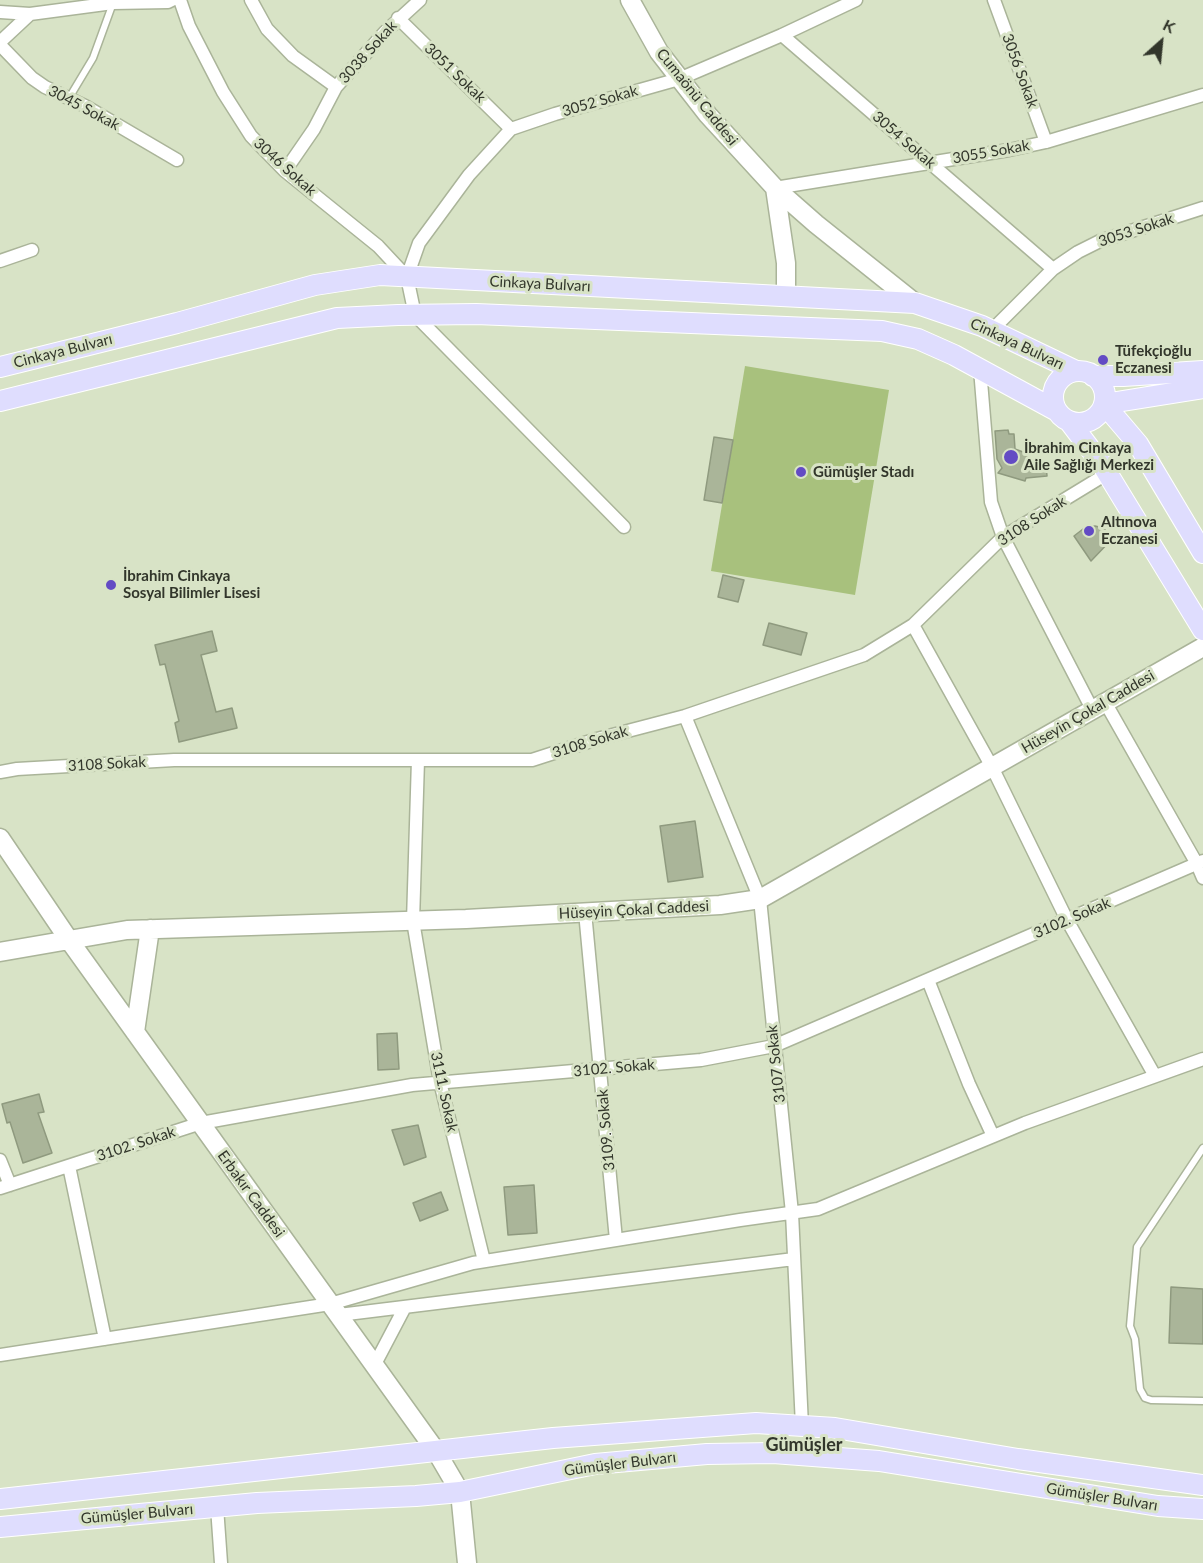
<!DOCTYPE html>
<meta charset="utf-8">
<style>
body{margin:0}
#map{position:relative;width:1203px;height:1563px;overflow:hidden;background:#d8e3c6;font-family:Lato,sans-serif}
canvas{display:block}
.north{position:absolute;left:1131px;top:12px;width:60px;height:60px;-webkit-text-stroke:4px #d8e3c6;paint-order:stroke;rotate:27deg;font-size:16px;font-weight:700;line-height:24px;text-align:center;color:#32362b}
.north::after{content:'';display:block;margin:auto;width:21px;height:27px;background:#32362b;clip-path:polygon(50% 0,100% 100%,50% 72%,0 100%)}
</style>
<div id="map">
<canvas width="1203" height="1563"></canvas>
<div class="north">K</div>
</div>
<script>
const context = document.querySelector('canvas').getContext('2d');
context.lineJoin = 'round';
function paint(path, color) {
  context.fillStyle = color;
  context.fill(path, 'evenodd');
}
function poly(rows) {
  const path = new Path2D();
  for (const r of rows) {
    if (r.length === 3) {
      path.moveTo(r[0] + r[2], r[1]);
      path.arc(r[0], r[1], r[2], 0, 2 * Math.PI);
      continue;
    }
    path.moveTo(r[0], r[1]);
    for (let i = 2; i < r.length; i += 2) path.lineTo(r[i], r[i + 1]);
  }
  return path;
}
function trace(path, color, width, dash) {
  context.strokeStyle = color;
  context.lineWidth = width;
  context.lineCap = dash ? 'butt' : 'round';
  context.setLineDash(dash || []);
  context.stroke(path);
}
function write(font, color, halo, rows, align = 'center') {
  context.font = font + ' Lato,sans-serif';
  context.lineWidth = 6;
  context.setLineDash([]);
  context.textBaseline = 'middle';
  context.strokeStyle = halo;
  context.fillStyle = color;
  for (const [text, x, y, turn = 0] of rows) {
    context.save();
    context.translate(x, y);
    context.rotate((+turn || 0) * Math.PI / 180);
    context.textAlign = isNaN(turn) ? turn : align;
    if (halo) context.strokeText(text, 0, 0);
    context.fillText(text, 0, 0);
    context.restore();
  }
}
const green = poly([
 [745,366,889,390,855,595,711,571]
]);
const building = poly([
 [1008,430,1009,434,1014,434,1015,449,1023,452,1030,460,1042,458,1042,465,1046,465,1047,476,1026,478,1025,481,998,473,1002,468,997,459,995,431,1008,430],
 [714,437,733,440,722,503,704,500,714,437],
 [1095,526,1103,528,1113,538,1091,561,1074,536,1083,529,1095,526],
 [723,575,744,580,738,602,718,597,723,575],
 [769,623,807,633,801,655,763,645,769,623],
 [212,631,217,651,201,655,216,712,232,708,237,728,179,742,175,723,179,721,165,664,160,665,155,645,212,631],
 [695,821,703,877,668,882,660,826,695,821],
 [397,1033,399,1069,378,1070,377,1034,397,1033],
 [39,1094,44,1112,38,1113,52,1153,23,1163,10,1122,7,1123,2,1104,39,1094],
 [418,1125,426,1157,404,1165,392,1130,418,1125],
 [534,1185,537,1233,508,1235,504,1187,534,1185],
 [441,1192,448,1210,420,1221,413,1203,441,1192],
 [1171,1287,1203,1289,1203,1344,1169,1343,1171,1287]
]);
const lane = poly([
 [69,98,93,58,113,3],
 [1203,1148,1137,1247,1130,1326,1135,1339,1140,1389,1145,1398,1151,1400,1203,1401]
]);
const street = poly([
 [180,0,189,26,223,92,251,136,285,171,378,246,407,277],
 [251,0,267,29,293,56,336,87],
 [994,0,1046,142],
 [0,12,30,14],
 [398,18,511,129],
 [782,35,1053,269],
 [0,42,30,14,113,3,168,2,172,0],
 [0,45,32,78,45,87,85,106,177,160],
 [285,171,314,129,336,87,385,32,420,0],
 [775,188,1009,150,1046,142,1203,95],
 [0,261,32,250],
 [407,277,419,243,469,175,511,129,555,114,679,79,782,35,856,0],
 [407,277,415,315,624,527],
 [992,330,1053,269,1078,252,1100,241,1203,208],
 [980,369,991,502,1003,537,1092,709],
 [913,625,992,767,1067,920,1155,1076],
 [1105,702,1197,864,1203,878],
 [685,716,760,899,792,1213,802,1426],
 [418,760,413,921,440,1082,484,1261],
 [0,772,17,769,174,760,532,760,597,739,685,716,864,655,913,625,1003,537,1108,473],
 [585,912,616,1240],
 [928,980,969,1084,993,1136],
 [0,1160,10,1185],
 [69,1166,105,1339],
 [0,1188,201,1123,412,1085,701,1060,774,1046,1203,861],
 [339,1315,794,1259],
 [0,1355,330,1304,473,1263,740,1220,818,1209,1025,1123,1203,1059],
 [374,1366,405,1307],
 [217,1507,221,1563]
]);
const secondary = poly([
 [630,0,659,52,708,115,775,188,816,224,915,303],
 [775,188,786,263,786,296],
 [0,838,69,940,436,1451,460,1492,467,1563],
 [0,952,127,930,466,919,720,905,760,899,1203,647],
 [135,1032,150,929]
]);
const primary = poly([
 [0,367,177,323,315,285,380,275,915,303,982,326,1076,371],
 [1079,397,26],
 [1093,376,1123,376,1203,371],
 [0,401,337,318,398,315,476,314,882,331,918,339,954,355,1057,411],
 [1104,404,1138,444,1203,553],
 [1104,404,1203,388],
 [1069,421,1103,466,1203,630],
 [0,1499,553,1438,756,1423,835,1428,1018,1459,1203,1485],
 [0,1527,257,1503,416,1496,460,1492,595,1464,707,1454,773,1453,879,1461,1158,1506,1203,1509]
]);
const markers = [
 [1103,360,6,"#634bc4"],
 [1011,457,8,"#634bc4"],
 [801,472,6,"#634bc4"],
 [1089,531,6,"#634bc4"],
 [111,585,6,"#634bc4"]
];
const streetNames = [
 ["3038 Sokak",368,52,-48],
 ["3056 Sokak",1020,71,70],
 ["3051 Sokak",455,73,44],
 ["Cumaönü Caddesi",697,97,51],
 ["3052 Sokak",600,101,-16],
 ["3045 Sokak",84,108,28],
 ["3054 Sokak",904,140,41],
 ["3055 Sokak",991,152,-10],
 ["3046 Sokak",285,167,42],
 ["3053 Sokak",1136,230,-18],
 ["Cinkaya Bulvarı",540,284,3],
 ["Cinkaya Bulvarı",1017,344,25],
 ["Cinkaya Bulvarı",63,351,-14],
 ["3108 Sokak",1032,521,-33],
 ["Hüseyin Çokal Caddesi",1088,712,-30],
 ["3108 Sokak",590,742,-17],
 ["3108 Sokak",107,764,-3],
 ["Hüseyin Çokal Caddesi",634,910,-3],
 ["3102. Sokak",1072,918,-23],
 ["3107 Sokak",776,1064,-96],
 ["3102. Sokak",614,1068,-5],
 ["3111. Sokak",444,1092,78],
 ["3109. Sokak",606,1130,-95],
 ["3102. Sokak",136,1144,-18],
 ["Erbakır Caddesi",251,1194,54],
 ["Gümüşler Bulvarı",620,1464,-7],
 ["Gümüşler Bulvarı",1102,1497,9],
 ["Gümüşler Bulvarı",137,1514,-5]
];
const poiNames = [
 ["Tüfekçioğlu",1115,351],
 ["Eczanesi",1115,368],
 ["İbrahim Cinkaya",1024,448],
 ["Aile Sağlığı Merkezi",1024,465],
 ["Gümüşler Stadı",813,472],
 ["Altınova",1101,522],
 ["Eczanesi",1101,539],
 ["İbrahim Cinkaya",123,576],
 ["Sosyal Bilimler Lisesi",123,593]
];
const quarterNames = [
 ["Gümüşler",804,1445]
];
paint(green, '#a8c17d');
paint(building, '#aab599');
trace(building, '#8f9a7f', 1.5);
trace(lane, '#aab499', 9);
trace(street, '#aab499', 15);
trace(secondary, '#aab499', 21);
trace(primary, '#fff', 22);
trace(lane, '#fff', 6);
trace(street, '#fff', 12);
trace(secondary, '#fff', 18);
trace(primary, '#dfddfe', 20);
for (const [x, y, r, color] of markers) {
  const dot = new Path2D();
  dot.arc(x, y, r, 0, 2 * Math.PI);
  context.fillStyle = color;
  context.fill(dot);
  trace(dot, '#d8e3c6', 2);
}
write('15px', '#32362b', '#d8e3c6', streetNames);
write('bold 15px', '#32362b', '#d8e3c6', poiNames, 'left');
write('bold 18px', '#32362b', '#d8e3c6', quarterNames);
</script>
